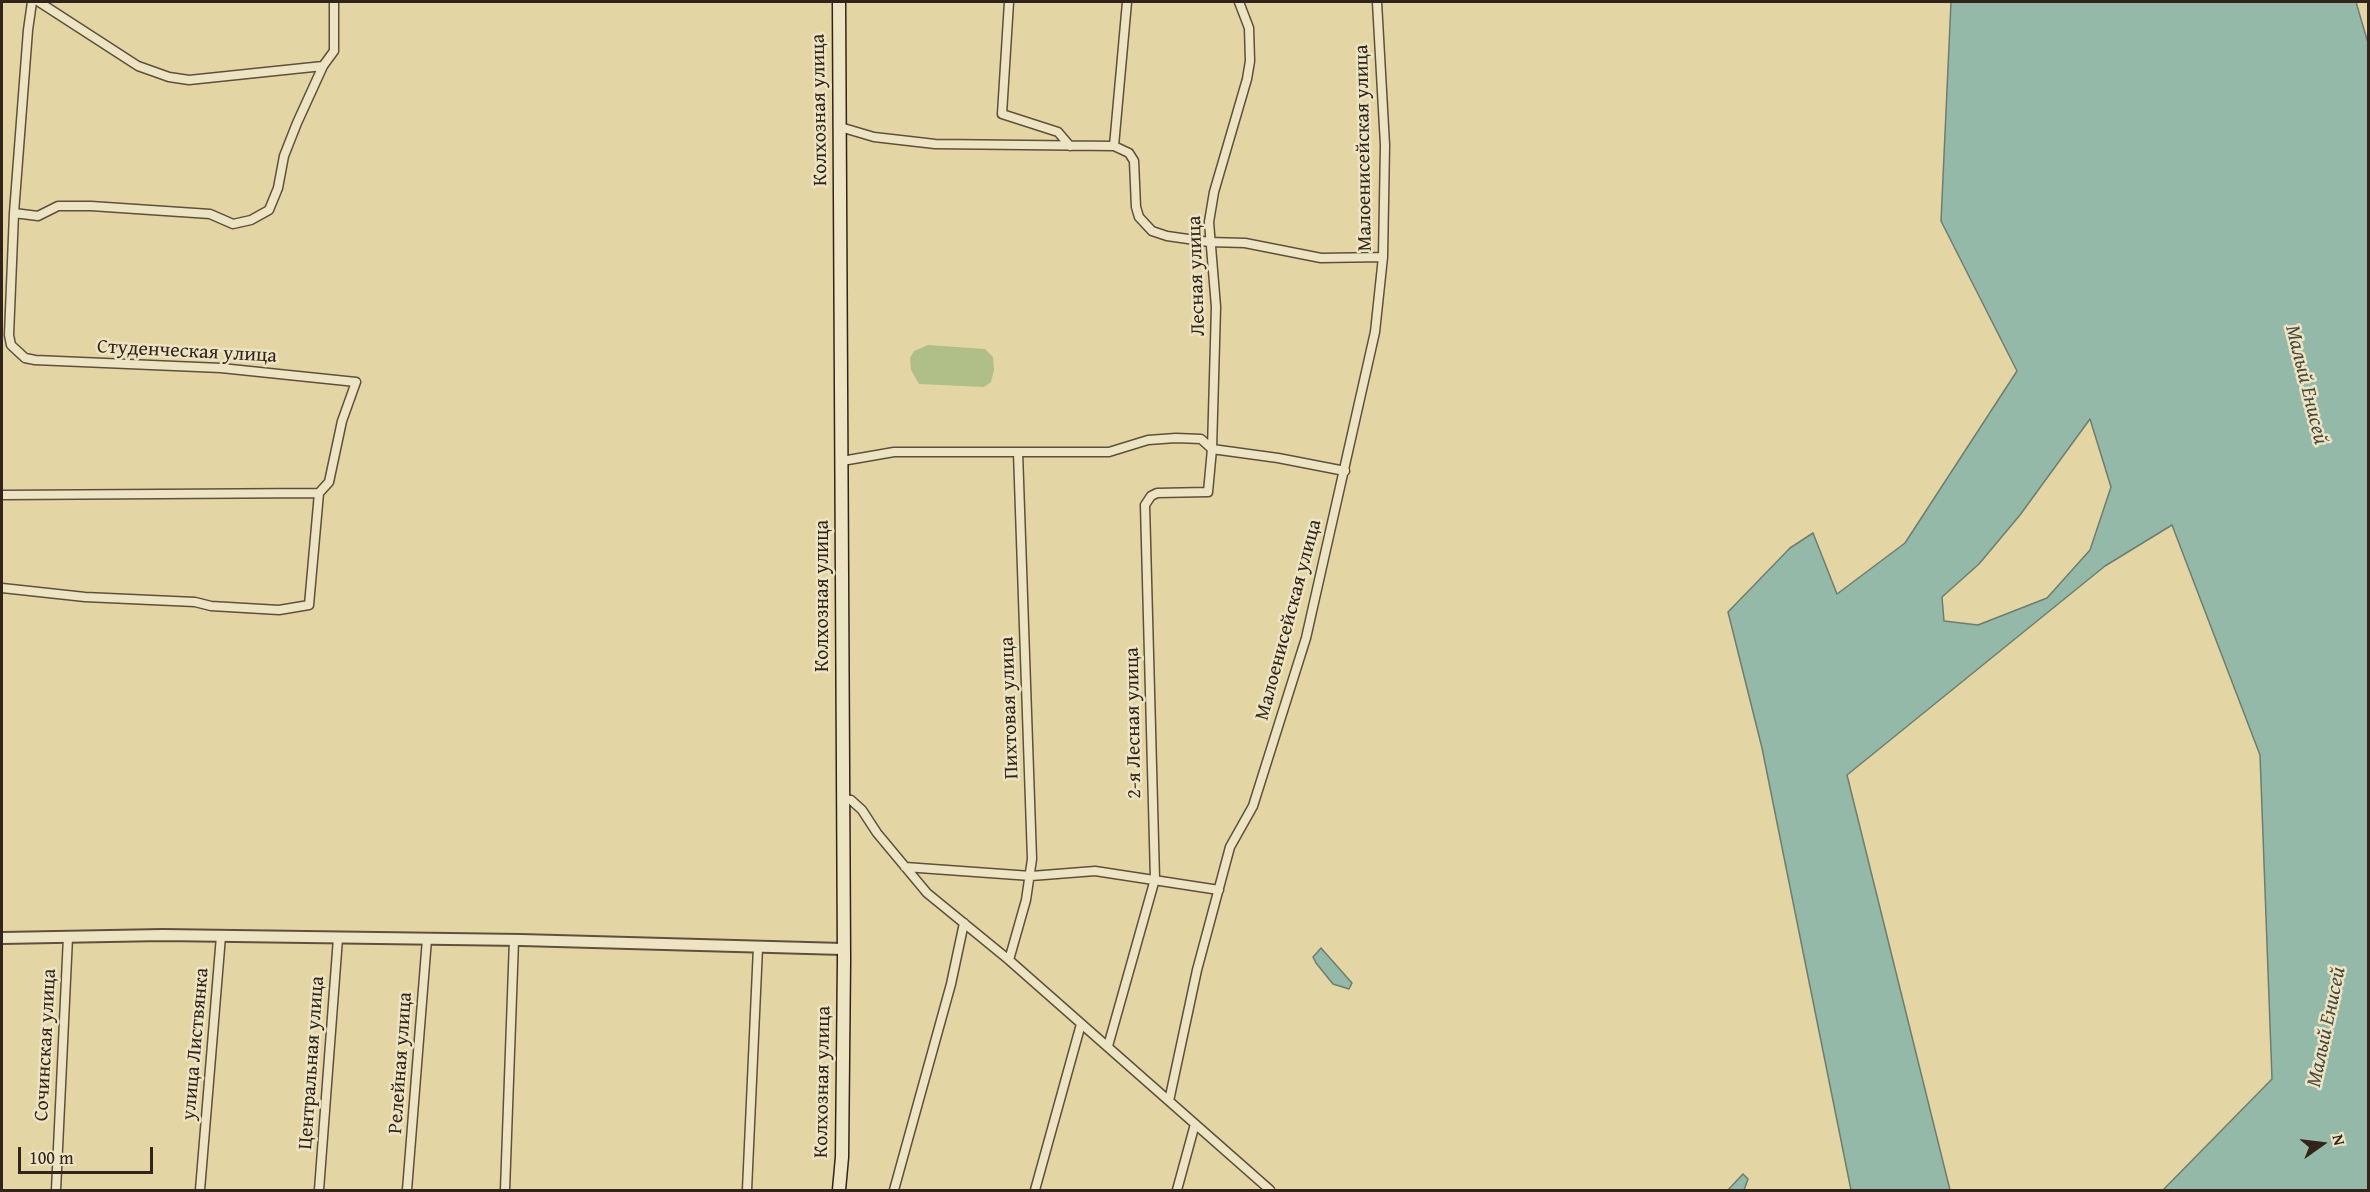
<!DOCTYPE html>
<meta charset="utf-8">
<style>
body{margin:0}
#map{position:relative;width:2370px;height:1192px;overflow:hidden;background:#e4d6a4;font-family:"Gentium Book Plus",serif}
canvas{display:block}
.frame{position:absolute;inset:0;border:3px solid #32241a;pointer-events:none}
.north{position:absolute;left:2292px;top:1114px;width:60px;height:60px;-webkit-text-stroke:4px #ede4c4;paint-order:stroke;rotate:76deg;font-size:16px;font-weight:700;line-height:24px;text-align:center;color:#32241a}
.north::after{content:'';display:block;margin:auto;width:21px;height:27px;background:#32241a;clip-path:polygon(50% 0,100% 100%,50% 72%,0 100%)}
.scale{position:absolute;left:18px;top:1147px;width:135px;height:27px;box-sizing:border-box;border:3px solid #32241a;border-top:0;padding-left:8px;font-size:18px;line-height:21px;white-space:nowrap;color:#32241a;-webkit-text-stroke:4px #ede4c4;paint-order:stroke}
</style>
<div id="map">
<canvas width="2370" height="1192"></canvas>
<div class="frame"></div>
<div class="north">N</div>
<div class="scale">100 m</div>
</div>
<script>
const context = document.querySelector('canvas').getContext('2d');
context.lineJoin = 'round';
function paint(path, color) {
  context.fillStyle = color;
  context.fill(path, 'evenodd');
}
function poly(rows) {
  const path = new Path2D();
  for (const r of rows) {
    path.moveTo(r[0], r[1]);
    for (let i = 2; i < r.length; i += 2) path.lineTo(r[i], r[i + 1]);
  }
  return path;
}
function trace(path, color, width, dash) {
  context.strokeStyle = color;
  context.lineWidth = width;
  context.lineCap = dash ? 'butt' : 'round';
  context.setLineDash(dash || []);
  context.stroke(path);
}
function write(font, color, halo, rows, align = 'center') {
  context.font = font + ' "Gentium Book Plus",serif';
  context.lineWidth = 5;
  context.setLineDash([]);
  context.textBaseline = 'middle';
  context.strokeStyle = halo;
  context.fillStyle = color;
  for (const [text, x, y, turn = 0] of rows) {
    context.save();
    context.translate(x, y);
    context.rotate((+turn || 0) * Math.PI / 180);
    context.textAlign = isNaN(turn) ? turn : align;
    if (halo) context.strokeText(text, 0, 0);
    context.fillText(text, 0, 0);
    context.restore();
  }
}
const green = poly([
 [928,345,985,349,993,357,994,370,991,382,984,387,919,384,911,370,910,358,914,351]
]);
const water = poly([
 [1951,2,2356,2,2368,43,2368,1190,2163,1190,2272,1079,2260,755,2172,525,2105,566,1847,775,1950,1190,1851,1190,1762,748,1728,612,1790,548,1813,533,1837,594,1905,543,2017,371,1941,221,1951,2],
 [2090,419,2111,487,2090,550,2047,598,1978,625,1944,621,1942,597,1979,564,2020,515,2090,419],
 [1321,948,1352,983,1349,989,1333,984,1316,963,1313,957,1321,948],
 [1743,1174,1748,1179,1744,1190,1728,1190,1743,1174]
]);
const minor = poly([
 [39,2,138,66,169,77,189,80,323,66],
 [1009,2,1002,114,1058,132,1070,146],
 [840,127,874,137,935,144,1114,146,1129,153,1134,161,1136,207,1139,217,1152,231,1167,236,1209,242,1245,243,1321,258,1383,257],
 [1114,146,1127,2],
 [14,213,38,216,58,206,91,206,210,214,233,224,251,220,269,210,278,188,284,156,297,123,323,66,334,51,334,2],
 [842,461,894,452,1109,452,1148,440,1176,438,1201,439,1212,449,1278,458,1345,471],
 [2,495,319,493],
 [2,588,85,597,195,602,211,606,279,610,309,605,319,493,329,482,342,421,356,382,221,368,35,360,25,358,11,345,9,335,14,213,28,30,32,2],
 [843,799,851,800,862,810,877,833,927,893,1009,960,1169,1101],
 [905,867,1031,876,1095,871,1219,890],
 [1009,960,1026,900,1032,859,1018,452],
 [1108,1046,1155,879,1145,505,1151,496,1157,493,1208,492,1212,449,1216,307,1209,222,1214,192,1247,79,1250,61,1249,28,1239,2],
 [56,1190,68,937],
 [200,1190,221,936],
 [319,1190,338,938],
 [407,1190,427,939],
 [505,1190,514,940],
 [747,1190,758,947],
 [894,1190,951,984,964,923],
 [1035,1190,1081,1024],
 [1177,1190,1195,1124],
 [1270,1190,1169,1101,1197,970,1230,847,1253,806,1306,638,1375,332,1383,257,1385,145,1377,2]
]);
const tertiary = poly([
 [2,938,163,935,521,940,843,949]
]);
const secondary = poly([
 [839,2,844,960,842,1157,839,1190]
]);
const streetNames = [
 ["Колхозная улица",820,110,-91],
 ["Малоенисейская улица",1364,148,-91],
 ["Лесная улица",1197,276,-92],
 ["Студенческая улица",187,352,3],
 ["Колхозная улица",823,596,-90],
 ["Малоенисейская улица",1289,620,-75],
 ["Пихтовая улица",1010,708,-92],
 ["2-я Лесная улица",1134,723,-91],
 ["улица Листвянка",196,1044,-85],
 ["Сочинская улица",46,1045,-87],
 ["Центральная улица",312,1063,-86],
 ["Релейная улица",401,1063,-86],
 ["Колхозная улица",823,1082,-89]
];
const waterNames = [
 ["Малый Енисей",2306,385,76],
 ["Малый Енисей",2327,1027,-78]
];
paint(green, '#b0be88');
paint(water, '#95b9a8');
trace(water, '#6d7d6f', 1.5);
trace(minor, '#5e503c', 11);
trace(tertiary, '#5e503c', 14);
trace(secondary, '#32241a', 15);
trace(minor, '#ede4c4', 8);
trace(tertiary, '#ede4c4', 10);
trace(secondary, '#ede4c4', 12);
write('20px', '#32241a', '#ede4c4', streetNames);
write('italic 21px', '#4b493e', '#ede4c4', waterNames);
</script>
